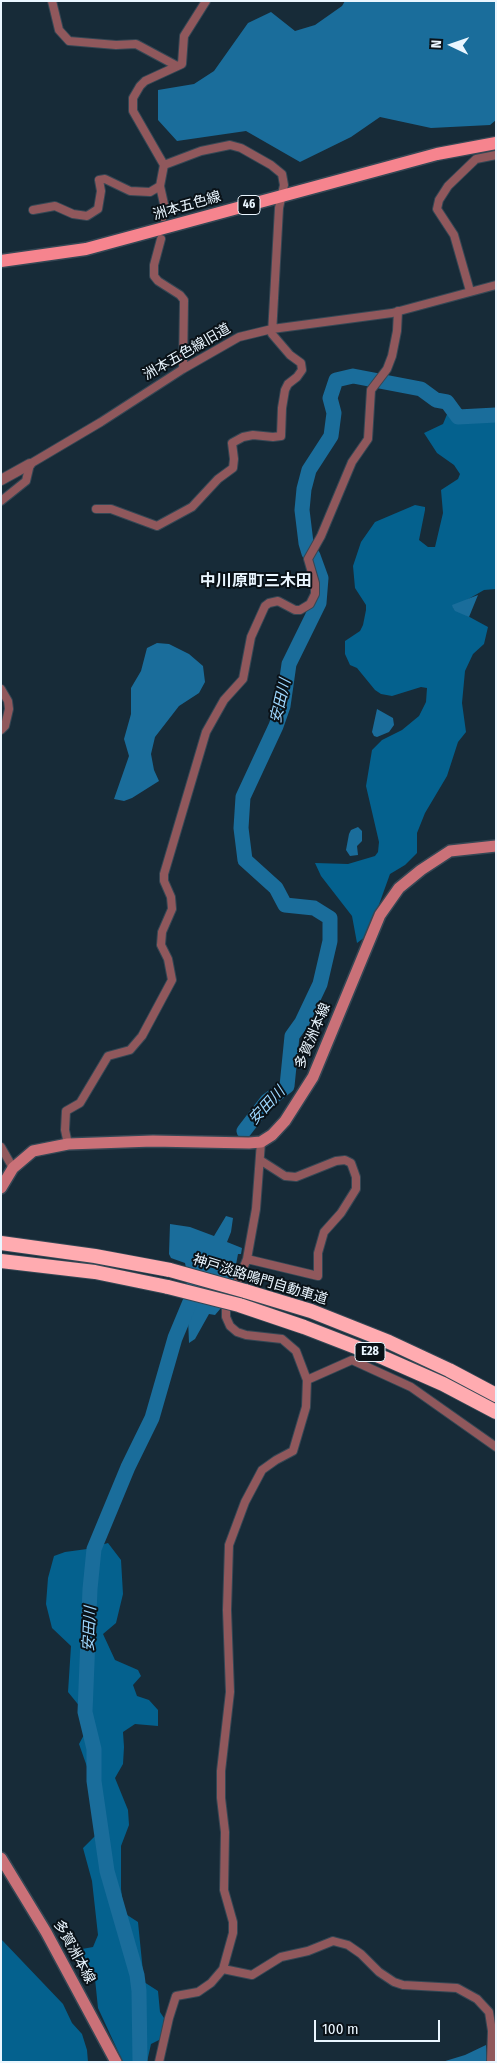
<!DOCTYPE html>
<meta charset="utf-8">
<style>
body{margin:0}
#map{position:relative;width:497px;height:2063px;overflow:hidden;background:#172b38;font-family:"Fira Sans Condensed",sans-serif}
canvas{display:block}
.frame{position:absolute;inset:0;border:2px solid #eaf6ff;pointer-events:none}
.north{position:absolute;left:427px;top:20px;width:50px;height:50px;-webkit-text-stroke:4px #0a1218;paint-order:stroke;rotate:273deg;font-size:14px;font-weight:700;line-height:20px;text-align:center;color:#eaf6ff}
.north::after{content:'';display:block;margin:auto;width:18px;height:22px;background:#eaf6ff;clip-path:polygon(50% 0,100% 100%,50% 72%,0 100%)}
.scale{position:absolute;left:314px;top:2020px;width:126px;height:22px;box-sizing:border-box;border:2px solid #eaf6ff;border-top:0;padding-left:6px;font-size:15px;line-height:18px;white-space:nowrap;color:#eaf6ff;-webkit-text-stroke:4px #0a1218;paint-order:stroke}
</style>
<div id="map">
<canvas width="497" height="2063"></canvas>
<div class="frame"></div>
<div class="north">N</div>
<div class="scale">100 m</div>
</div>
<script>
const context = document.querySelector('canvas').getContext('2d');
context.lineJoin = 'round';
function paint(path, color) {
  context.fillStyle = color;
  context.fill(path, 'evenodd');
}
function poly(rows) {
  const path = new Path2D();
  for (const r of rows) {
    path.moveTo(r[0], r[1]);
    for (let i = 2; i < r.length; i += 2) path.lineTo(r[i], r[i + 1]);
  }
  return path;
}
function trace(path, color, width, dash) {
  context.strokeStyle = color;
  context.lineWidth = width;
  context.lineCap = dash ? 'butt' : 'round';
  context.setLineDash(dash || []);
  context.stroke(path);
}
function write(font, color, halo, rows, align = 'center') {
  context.font = font + ' "Fira Sans Condensed","Noto Sans JP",sans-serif';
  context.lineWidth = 4;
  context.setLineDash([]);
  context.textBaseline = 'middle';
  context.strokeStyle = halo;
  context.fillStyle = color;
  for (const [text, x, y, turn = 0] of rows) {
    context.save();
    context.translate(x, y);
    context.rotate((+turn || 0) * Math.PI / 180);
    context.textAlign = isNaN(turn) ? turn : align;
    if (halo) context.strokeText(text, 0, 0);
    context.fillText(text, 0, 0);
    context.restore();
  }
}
const forest = poly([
 [448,412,456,420,496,418,496,589,484,590,453,608,488,627,484,644,473,654,465,671,462,703,466,732,458,742,447,776,425,813,417,833,417,853,405,865,390,874,372,924,365,937,357,943,352,916,321,876,315,863,348,864,375,856,378,852,379,842,366,786,372,750,382,740,402,730,419,716,426,702,427,688,421,687,392,696,381,694,375,690,357,668,350,665,345,654,345,641,360,631,363,625,366,610,366,605,355,588,353,566,361,542,375,522,415,505,425,507,425,510,419,540,428,547,435,547,443,513,441,490,458,479,460,474,454,465,437,453,424,433,443,424],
 [108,1543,121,1560,123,1594,116,1623,103,1634,115,1660,138,1670,141,1676,133,1685,137,1696,149,1700,158,1710,158,1726,135,1724,123,1732,124,1747,123,1764,115,1778,128,1810,129,1825,121,1846,121,1889,124,1913,138,1922,144,1982,158,1991,160,2012,164,2018,161,2039,151,2044,147,2062,123,2062,98,2008,95,1979,71,1951,93,1947,98,1935,92,1881,83,1848,97,1834,103,1822,98,1798,79,1744,85,1733,81,1708,68,1692,71,1646,52,1628,46,1604,48,1578,54,1556,65,1552,87,1549],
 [1,1939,63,2004,72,2023,82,2034,87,2050,88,2062,1,2062]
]);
const water = poly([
 [345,1,496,1,496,120,490,125,431,128,380,117,351,137,300,162,246,131,177,141,158,120,158,90,194,84,214,71,248,23,271,12,295,31,315,25,342,6],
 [478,595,469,617,455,611,453,608,452,605],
 [157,643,169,644,189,654,203,666,205,682,199,693,179,706,155,737,151,754,154,770,159,781,132,798,124,801,114,799,129,756,124,739,131,714,131,688,141,671,147,648],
 [377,709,393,718,394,725,389,732,377,737,374,736,372,732],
 [358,827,362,831,362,841,357,846,358,855,350,856,346,850,349,834,351,830],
 [226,1216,233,1218,231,1232,227,1242,242,1248,241,1254,238,1254,233,1280,221,1308,215,1315,209,1314,195,1339,189,1343,186,1268,185,1263,171,1258,169,1254,170,1224,190,1227,214,1236],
 [486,2045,487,2062,442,2062,465,2055]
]);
const river = poly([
 [244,1131,267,1101,287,1086,292,1036,302,1022,320,984,330,941,330,918,314,908,285,905,276,888,245,860,241,828,243,797,276,726,283,706,289,664,319,603,321,578,313,556,309,553,306,543,302,510,304,489,309,470,331,436,334,413,330,398,336,380,353,376,421,389,436,400,447,402,458,417,496,415],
 [140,2062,139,1991,137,1975,107,1871,94,1781,94,1749,85,1712,90,1589,94,1549,128,1467,152,1418,175,1338,195,1290]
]);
const minor = poly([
 [52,1,59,30,69,41,116,45,136,44,177,66],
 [33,210,55,206,73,214,87,216,98,209,101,191,99,180,105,179,130,191,150,192,160,186],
 [163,217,164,204,160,186,164,165],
 [161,239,154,265,154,276,158,281,180,295,184,300,183,369],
 [470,291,454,235,437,209,439,200,448,186,476,159,496,155],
 [1,501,26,481,30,464,101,422,183,369,239,337,272,329,392,313,496,285],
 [96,509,111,509,157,526,192,507,218,479,233,468,234,459,232,443,243,437,253,435,273,437,281,436,282,408,285,390,288,384,297,377,302,370,301,363,290,355,272,334,279,208,284,185,282,174,271,165,241,148,230,145,201,151,164,165,133,111,133,98,140,86,145,81,182,64,184,36,206,1],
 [1,689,8,701,9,709,5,726,1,730],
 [68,1144,65,1130,66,1111,80,1103,108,1056,130,1050,142,1036,172,980,168,959,161,945,162,932,172,909,171,897,164,881,164,874,206,732,224,700,243,679,251,637,265,606,269,603,278,601,295,610,300,610,310,604,315,594,315,583,308,559,321,536,352,462,368,439,371,390,387,369,392,356,397,331,398,311],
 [1,1147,13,1168],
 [247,1259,318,1276,318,1253,324,1232,341,1213,356,1189,356,1177,351,1163,345,1160,336,1161,296,1177,285,1176,260,1160],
 [307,1380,352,1360,411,1387,496,1447],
 [223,1969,252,1975,281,1957,308,1951,333,1941,348,1945,361,1954,379,1972,394,1982,403,1985,457,1988,477,1999,489,2012,492,2031,491,2062],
 [159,2062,169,2018,176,1996,198,1992,211,1983,223,1969,233,1933,233,1922,224,1890,225,1832,221,1798,221,1771,230,1692,227,1610,229,1545,245,1502,262,1470,276,1460,293,1451,306,1407,307,1380,296,1351,282,1339,246,1335,237,1332,230,1326,226,1317,226,1309,247,1259,256,1209,261,1142]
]);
const tertiary = poly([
 [1,480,30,464]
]);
const secondary = poly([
 [1,1188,13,1168,33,1151,68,1144,153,1141,249,1143,261,1142,272,1135,285,1121,313,1077,380,915,399,888,421,870,450,851,496,846],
 [1,1858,46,1932,116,2062]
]);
const primary = poly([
 [1,261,86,249,437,154,496,143]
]);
const motorway = poly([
 [1,1243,95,1256,170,1270],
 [1,1261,95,1272,168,1287],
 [245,1291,311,1311,389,1342,449,1370,496,1395],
 [239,1305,304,1327,384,1358,443,1384,496,1412]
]);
const motorwayBridge = poly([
 [170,1270,245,1291],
 [168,1287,239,1305]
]);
const shields = [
 [249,205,22],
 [370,1352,30]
];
const shieldNames = [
 ["46",249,205],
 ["E28",370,1352]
];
const streetNames = [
 ["洲本五色線",187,206,-16],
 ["洲本五色線旧道",187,352,-30],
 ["多賀洲本線",313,1036,-67],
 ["神戸淡路鳴門自動車道",260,1280,17],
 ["多賀洲本線",74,1952,61]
];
const waterNames = [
 ["安田川",281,701,-77],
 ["安田川",267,1106,-47],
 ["安田川",90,1629,-87]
];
const quarterNames = [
 ["中川原町三木田",256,582]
];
paint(forest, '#04618e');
paint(water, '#1a6d9b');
trace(river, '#1a6d9b', 15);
trace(minor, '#354754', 10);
trace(tertiary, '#354754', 12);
trace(secondary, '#354754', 14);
trace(primary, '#354754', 15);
trace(motorway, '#354754', 16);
trace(minor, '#90585c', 8);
trace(tertiary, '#90585c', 10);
trace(secondary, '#ca7178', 11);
trace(primary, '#f6848e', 12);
trace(motorway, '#ffabb0', 14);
trace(motorwayBridge, '#354754', 16, []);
trace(motorwayBridge, '#ffabb0', 14);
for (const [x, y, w] of shields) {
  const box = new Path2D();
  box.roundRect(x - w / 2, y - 9.5, w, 19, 4);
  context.fillStyle = '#0a1218';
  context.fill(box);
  trace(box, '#eaf6ff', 1);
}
write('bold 12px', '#eaf6ff', null, shieldNames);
write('14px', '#eaf6ff', '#0a1218', streetNames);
write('italic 15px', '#9ed7fe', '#0a1218', waterNames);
write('bold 16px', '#eaf6ff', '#0a1218', quarterNames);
</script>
